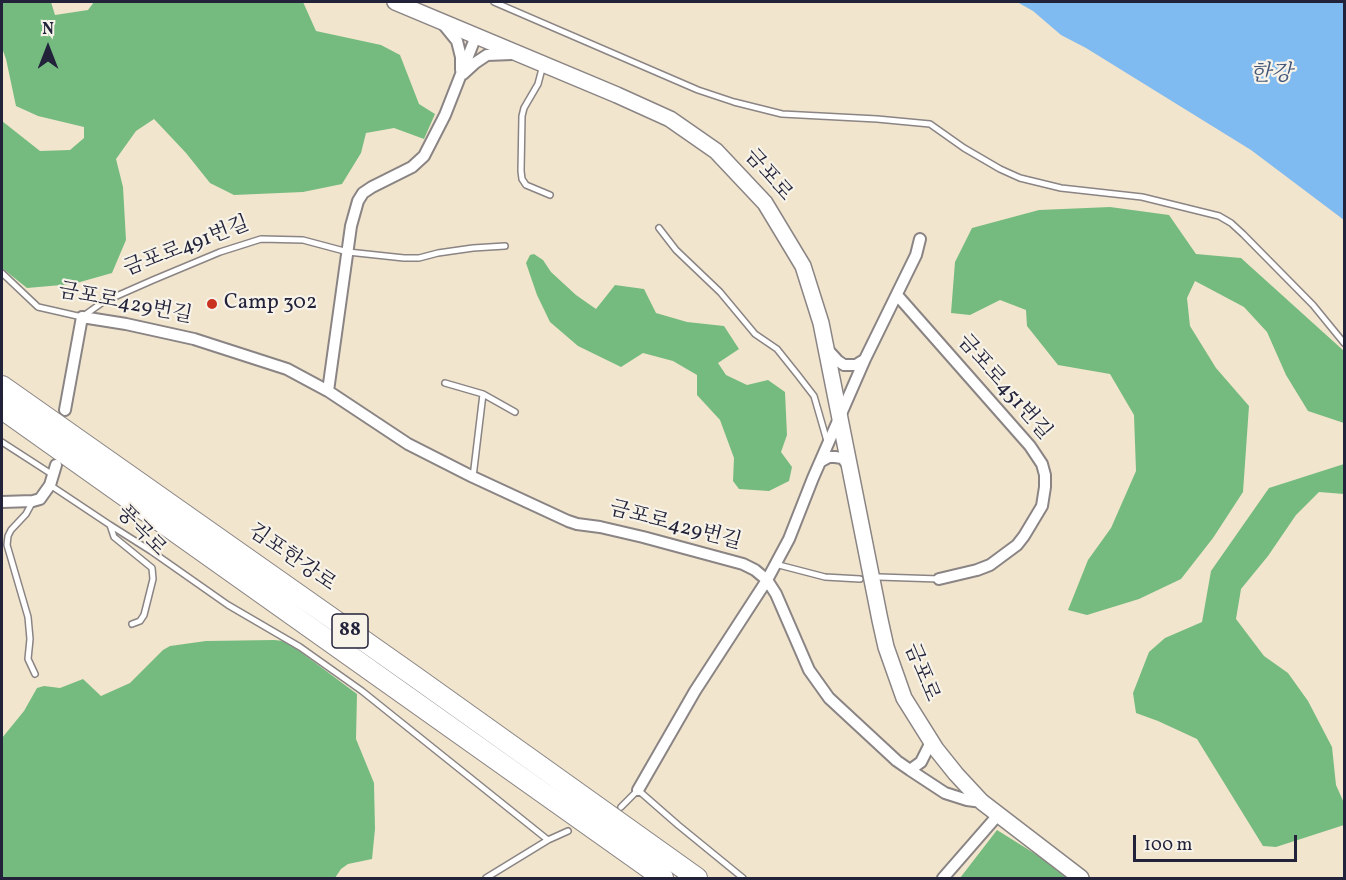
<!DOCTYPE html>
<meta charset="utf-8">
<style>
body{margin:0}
#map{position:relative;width:1346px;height:880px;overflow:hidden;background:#f2e5cd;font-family:Vollkorn,serif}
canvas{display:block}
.frame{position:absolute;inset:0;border:3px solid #22223b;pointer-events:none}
.north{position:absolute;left:18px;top:18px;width:60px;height:60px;-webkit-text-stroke:4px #f7f3e8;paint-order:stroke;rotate:0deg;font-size:16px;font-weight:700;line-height:24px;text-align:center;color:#22223b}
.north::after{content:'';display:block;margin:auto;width:21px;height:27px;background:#22223b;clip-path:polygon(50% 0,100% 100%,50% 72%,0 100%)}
.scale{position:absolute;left:1133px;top:835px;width:164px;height:27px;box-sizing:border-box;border:3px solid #22223b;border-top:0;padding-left:8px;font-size:18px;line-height:21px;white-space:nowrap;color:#22223b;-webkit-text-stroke:4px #f7f3e8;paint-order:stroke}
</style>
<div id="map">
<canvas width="1346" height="880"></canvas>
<div class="frame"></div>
<div class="north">N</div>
<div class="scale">100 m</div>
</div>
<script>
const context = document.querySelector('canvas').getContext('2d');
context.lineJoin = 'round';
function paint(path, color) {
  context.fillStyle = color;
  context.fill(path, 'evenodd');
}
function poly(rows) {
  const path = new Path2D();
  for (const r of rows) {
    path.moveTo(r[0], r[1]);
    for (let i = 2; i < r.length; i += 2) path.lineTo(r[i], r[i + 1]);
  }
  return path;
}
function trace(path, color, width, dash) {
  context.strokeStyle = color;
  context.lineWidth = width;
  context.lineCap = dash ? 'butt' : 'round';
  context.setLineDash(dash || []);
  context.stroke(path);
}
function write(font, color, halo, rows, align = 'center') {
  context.font = font + ' Vollkorn,"Noto Serif KR",serif';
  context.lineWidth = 4.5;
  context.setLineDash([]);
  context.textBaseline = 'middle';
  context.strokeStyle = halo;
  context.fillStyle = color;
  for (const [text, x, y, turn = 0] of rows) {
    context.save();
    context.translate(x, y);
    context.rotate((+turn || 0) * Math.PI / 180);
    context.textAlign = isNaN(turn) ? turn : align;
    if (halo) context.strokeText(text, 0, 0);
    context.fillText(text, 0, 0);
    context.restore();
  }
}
const forest = poly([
 [2,2,51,2,55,15,88,10,94,2,303,2,316,31,381,45,400,55,419,104,435,114,424,139,394,128,366,133,361,153,342,184,303,192,234,195,210,183,186,153,154,119,136,131,116,159,123,187,126,240,112,273,73,284,27,288,2,268,2,121,40,151,70,150,84,138,84,127,38,116,16,106,6,59,2,48],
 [1110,207,1169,215,1196,254,1241,258,1334,342,1344,351,1344,423,1308,411,1286,375,1267,332,1244,307,1195,281,1187,298,1190,326,1216,368,1249,406,1243,492,1213,538,1181,579,1139,599,1087,615,1068,610,1088,560,1111,528,1136,471,1134,415,1110,374,1058,365,1027,326,1026,310,1000,300,970,315,951,313,955,262,972,228,1039,210],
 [534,254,543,260,551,272,576,295,596,309,615,285,644,289,656,313,687,322,724,326,739,349,718,363,726,375,747,385,768,380,785,392,787,435,781,452,792,467,789,481,769,491,739,489,733,481,734,458,720,420,697,395,697,375,673,361,643,353,621,367,578,346,550,322,537,295,526,263,530,255],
 [1344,464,1344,494,1319,492,1296,515,1268,556,1241,589,1236,619,1264,656,1288,673,1308,701,1332,747,1336,785,1344,803,1344,825,1276,847,1263,846,1197,739,1158,721,1136,713,1133,693,1149,652,1165,638,1202,622,1211,571,1269,488],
 [274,640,284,641,298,650,357,694,356,739,374,783,375,829,372,859,348,864,341,869,335,878,2,878,2,738,24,711,37,688,44,686,60,688,83,679,101,696,130,683,163,650,170,646,206,641],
 [997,830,1045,860,1069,878,960,878]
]);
const water = poly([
 [1017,2,1344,2,1344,220,1251,150,1086,48,1061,35,1033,11]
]);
const lane = poly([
 [494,2,698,90,734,102,782,114,877,119,930,124,964,148,1000,169,1020,178,1061,188,1142,197,1219,216,1231,223,1243,234,1313,305,1344,343],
 [543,65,538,84,524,108,522,116,521,171,522,179,526,185,550,195],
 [659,228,676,250,720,292,755,334,777,349,797,374,814,396,827,441],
 [2,273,38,307,82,317,103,302,153,280,220,252,261,239,303,240,348,252,404,258,419,258,438,253,473,248,505,246],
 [445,383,483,394],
 [2,442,53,475],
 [473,477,483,394,515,412],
 [50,485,110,525,114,537,152,568,153,579,144,615,140,621,132,624],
 [33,501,26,514,11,530,8,536,7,545,28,617,30,639,28,659,35,674],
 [110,525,151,551,228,605,300,647,362,691,548,840],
 [775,564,825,577,860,579],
 [879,577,939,579],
 [621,807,638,790,678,825,743,878],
 [486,878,548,840,568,831]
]);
const street = poly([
 [444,25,457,41,461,57,461,70],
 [463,74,475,63,487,55,512,54],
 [897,295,1030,446,1042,464,1045,475,1045,487,1042,506,1024,536,1017,545,990,565,977,570,939,579],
 [828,350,838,361,844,365,856,365,864,360],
 [328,391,351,226,358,201,363,193,372,187,412,167,424,156,445,115,476,36],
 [65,410,82,317,126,324,194,339,287,369,328,391,408,444,473,477,568,521,577,524,600,527,643,537,743,564,755,570,767,580,776,594,809,670,829,698,897,761,910,770,945,793,967,800,982,802],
 [820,462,829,457,835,457,842,458,850,467],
 [2,502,33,501,40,499,50,485,56,465],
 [910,770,921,762,931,742],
 [638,790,695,691,767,580,789,539,813,478,865,359,916,255,920,239],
 [943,878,998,815]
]);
const secondary = poly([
 [395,2,617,95,670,119,716,151,765,203,803,266,821,323,880,620,886,647,904,698,936,749,956,774,982,802,1081,878]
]);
const highway = poly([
 [2,386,414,676,697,878],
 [2,409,663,878]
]);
const markers = [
 [212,304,6,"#c8321e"]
];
const shields = [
 [350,631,36]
];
const shieldNames = [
 ["88",350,631]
];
const streetNames = [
 ["금포로",767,176,49],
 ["금포로491번길",187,248,-21],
 ["금포로429번길",125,305,11],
 ["금포로451번길",1003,388,49],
 ["금포로429번길",675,527,15],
 ["풍곡로",140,532,46],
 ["김포한강로",291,559,35],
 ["금포로",920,673,68]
];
const poiNames = [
 ["Camp 302",224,304]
];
const waterNames = [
 ["한강",1271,76]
];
paint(forest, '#75bb7f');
paint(water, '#7fbaf1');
trace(lane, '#8a8484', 8);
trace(street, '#8a8484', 14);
trace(secondary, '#8a8484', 18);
trace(highway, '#8a8484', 22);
trace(lane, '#fff', 5);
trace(street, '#fff', 10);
trace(secondary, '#fff', 15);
trace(highway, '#fff', 20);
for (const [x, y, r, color] of markers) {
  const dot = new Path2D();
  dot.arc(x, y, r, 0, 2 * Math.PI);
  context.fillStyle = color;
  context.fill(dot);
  trace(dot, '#f7f3e8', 2);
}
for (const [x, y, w] of shields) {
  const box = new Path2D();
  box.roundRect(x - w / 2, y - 17, w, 34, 4.5);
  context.fillStyle = '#f7f3e8';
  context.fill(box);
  trace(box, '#22223b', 1.5);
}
write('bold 20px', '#22223b', null, shieldNames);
write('21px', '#22223b', '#f7f3e8', streetNames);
write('21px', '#22223b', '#f7f3e8', poiNames, 'left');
write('italic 22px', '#43577b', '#f7f3e8', waterNames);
</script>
